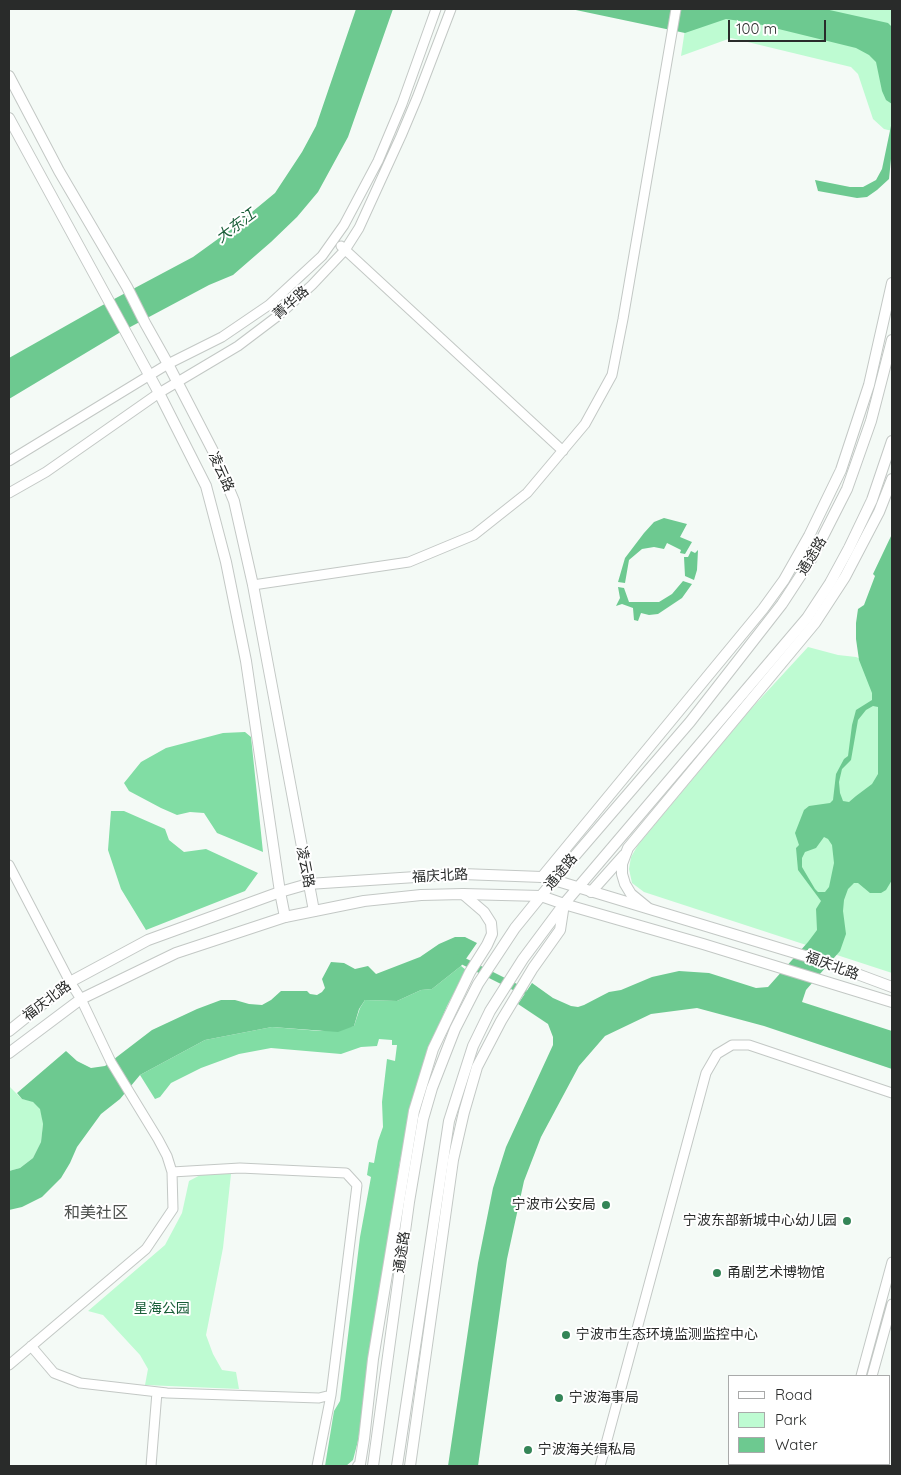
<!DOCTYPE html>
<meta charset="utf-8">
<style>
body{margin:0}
#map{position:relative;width:901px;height:1475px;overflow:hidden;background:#f4faf6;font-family:Quicksand,sans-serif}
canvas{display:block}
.frame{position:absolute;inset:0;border:10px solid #292b2a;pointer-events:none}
.legend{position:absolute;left:728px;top:1375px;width:162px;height:90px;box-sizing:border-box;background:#fff;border:1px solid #a9aaaa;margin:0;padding:6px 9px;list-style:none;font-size:15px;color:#292b2a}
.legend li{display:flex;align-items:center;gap:10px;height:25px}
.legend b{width:25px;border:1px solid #a9aaaa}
.scale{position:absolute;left:728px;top:20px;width:98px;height:22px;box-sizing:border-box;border:2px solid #292b2a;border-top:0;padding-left:6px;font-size:15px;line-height:18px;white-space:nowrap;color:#292b2a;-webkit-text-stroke:4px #fff;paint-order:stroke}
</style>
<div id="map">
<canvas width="901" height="1475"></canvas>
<div class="frame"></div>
<ul class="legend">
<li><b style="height:6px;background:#fff"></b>Road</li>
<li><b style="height:14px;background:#befbd2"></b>Park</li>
<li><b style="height:14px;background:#6dc990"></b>Water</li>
</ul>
<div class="scale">100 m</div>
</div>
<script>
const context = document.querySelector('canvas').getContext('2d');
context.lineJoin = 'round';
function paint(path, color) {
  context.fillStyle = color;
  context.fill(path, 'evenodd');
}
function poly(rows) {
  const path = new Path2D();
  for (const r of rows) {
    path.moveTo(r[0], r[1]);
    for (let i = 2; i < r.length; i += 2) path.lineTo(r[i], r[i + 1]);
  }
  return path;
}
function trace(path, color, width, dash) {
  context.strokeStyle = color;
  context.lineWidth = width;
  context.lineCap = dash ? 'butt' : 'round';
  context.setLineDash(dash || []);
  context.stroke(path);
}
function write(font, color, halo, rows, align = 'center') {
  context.font = font + ' Quicksand,"Noto Sans SC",sans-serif';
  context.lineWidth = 4;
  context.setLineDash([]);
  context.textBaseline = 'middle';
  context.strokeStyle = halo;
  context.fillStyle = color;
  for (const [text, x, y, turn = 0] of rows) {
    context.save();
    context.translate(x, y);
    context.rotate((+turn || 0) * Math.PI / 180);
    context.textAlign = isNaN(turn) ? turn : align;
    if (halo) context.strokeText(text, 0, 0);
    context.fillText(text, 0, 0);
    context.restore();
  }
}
const green = poly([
 [688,9,892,9,892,131,884,129,873,119,858,74,851,67,731,38,681,56],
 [808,647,838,655,856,657,892,672,892,973,644,892,632,883,629,869,631,857,638,845,750,710],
 [9,1086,22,1099,32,1101,41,1109,43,1124,41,1142,33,1158,20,1168,9,1171],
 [206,1172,231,1174,223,1248,206,1335,213,1354,222,1370,236,1372,239,1389,145,1385,148,1369,140,1355,103,1315,88,1311,165,1245,182,1213,189,1181]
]);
const forest = poly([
 [245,732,251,737,263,852,217,833,204,813,190,812,177,815,161,808,129,791,124,783,141,762,166,748,223,733],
 [111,811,124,811,165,829,169,840,184,852,206,849,258,873,245,891,146,930,121,889,108,850],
 [461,966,466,970,447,1006,428,1051,417,1083,400,1161,358,1441,353,1460,346,1466,325,1466,334,1411,340,1401,360,1237,371,1177,367,1175,369,1162,374,1163,378,1141,383,1127,382,1102,387,1059,395,1061,397,1045,392,1045,392,1040,379,1039,377,1046,361,1047,341,1054,271,1048,239,1054,201,1068,171,1083,160,1097,155,1099,140,1075,205,1040,272,1027,320,1031,354,1026,360,1008,365,1000,397,1001,421,990,432,989]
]);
const water = poly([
 [356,9,393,9,348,137,318,192,297,217,271,242,233,275,209,285,119,333,9,399,9,358,101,306,193,257,229,231,275,193,302,152,316,126],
 [571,9,825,9,888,23,892,27,892,104,886,100,882,91,876,62,869,55,856,48,754,23,726,19,685,33],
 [892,121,892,149,889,179,877,190,867,197,857,198,818,191,815,180,850,187,863,187,876,180,882,169],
 [664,518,687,524,680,537,692,542,685,554,680,553,681,550,667,543,664,549,654,547,642,549,629,560,625,583,618,582,625,558,644,533,654,522],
 [892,534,892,880,886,890,881,893,870,893,858,883,854,883,848,889,844,900,843,911,846,934,840,951,806,990,802,1002,892,1031,892,1069,764,1026,697,1008,651,1014,605,1036,579,1066,541,1137,524,1181,507,1259,478,1466,448,1466,478,1263,493,1188,506,1147,553,1045,553,1037,548,1024,518,1004,532,983,553,998,571,1006,578,1007,584,1005,609,992,621,990,652,977,679,971,709,973,756,988,768,987,808,942,817,930,816,909,821,901,798,870,796,848,799,845,795,833,804,810,809,806,830,803,833,800,836,774,844,759,848,756,852,725,856,710,872,700,872,693,859,660,856,639,856,623,858,609,864,605,875,576,873,574],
 [873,706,878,707,878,774,872,784,856,796,849,802,843,801,840,793,839,782,842,769,851,760,858,720,866,710],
 [824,837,828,839,832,845,834,863,829,887,825,892,818,892,815,889,802,867,802,858,805,852,816,848],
 [698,550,697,570,694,580,685,576,684,557,688,557,691,551,695,553],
 [683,581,692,584,682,598,658,614,649,615,641,613,638,621,634,620,633,608,622,604,616,606,620,598,618,587,624,588,629,602,659,602,672,594],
 [455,937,465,937,477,943,461,966,432,989,421,990,397,1001,365,1000,359,1009,354,1026,338,1032,272,1027,205,1040,140,1075,120,1099,101,1114,77,1147,70,1163,61,1178,42,1197,22,1207,9,1210,9,1171,20,1168,33,1158,41,1142,43,1124,40,1109,33,1102,22,1099,17,1093,66,1051,77,1061,91,1068,105,1066,152,1030,197,1009,221,1000,235,1000,249,1004,262,1005,271,1000,281,991,307,991,310,994,317,995,322,992,325,988,322,979,331,962,344,963,355,969,368,966,376,974,420,957,439,944]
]);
const canal = poly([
 [457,958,523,991]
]);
const tertiary = poly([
 [341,246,563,451],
 [9,461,168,364,222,337,269,305,322,256,344,225,378,161,402,104,436,9],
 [9,493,46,472,159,393,238,346,279,315,312,285,345,250,359,228,401,136,417,98,451,9],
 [253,585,409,562,474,535,527,493,585,424,612,375,623,319,676,9],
 [9,865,70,982,81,999,111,1062,158,1139,167,1156,172,1172,173,1209,146,1249,9,1365],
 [31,1346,54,1373,80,1383,167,1393,319,1398,331,1395,357,1185,346,1173,240,1168,172,1172],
 [861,1376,892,1262],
 [872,1376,892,1304],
 [151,1466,157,1392],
 [317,1466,331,1395],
 [600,1466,706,1073,717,1054,732,1045,749,1045,892,1093],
 [836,1466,837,1464],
 [849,1466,850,1464]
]);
const secondary = poly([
 [9,76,59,171,127,287,145,323,168,364,213,451,234,501,253,585,314,911],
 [9,118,159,393,206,486,226,562,246,661,280,892,285,917],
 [542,877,763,609,784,580,809,536,841,470,869,385,892,283],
 [591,892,624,855],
 [648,908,631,894,625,884,622,874,622,864,628,848,815,623,845,577,879,512,892,479],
 [358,1466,360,1464,364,1439,373,1359,414,1111,433,1049,470,972,487,945,492,934,491,923,484,912,463,894],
 [410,1466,453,1160,464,1112,477,1067,501,1021,533,968,560,930,564,904]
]);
const primary = poly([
 [9,1031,70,982,148,940,280,892,308,884,462,874,542,877,554,880,825,962,892,987],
 [9,1053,81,999,176,953,285,917,364,901,421,895,463,894,541,896,564,904,703,944,892,1002],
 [373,1466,409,1202,423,1119,432,1088,455,1029,478,984,515,928,554,880,690,722,782,604,812,558,847,489,871,421,892,340],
 [397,1466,449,1121,473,1046,490,1011,523,959,564,904,807,618,830,583,849,548,872,500,892,441]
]);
const markers = [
 [606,1205,5,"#348557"],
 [847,1221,5,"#348557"],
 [717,1273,5,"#348557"],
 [566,1335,5,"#348557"],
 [559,1398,5,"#348557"],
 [528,1450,5,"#348557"]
];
const streetNames = [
 ["菁华路",291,303,-41],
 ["凌云路",221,472,66],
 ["通途路",812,556,-59],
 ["凌云路",305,867,79],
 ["通途路",561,872,-50],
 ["福庆北路",440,876,-3],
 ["福庆北路",832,966,20],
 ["福庆北路",47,1001,-37],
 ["通途路",402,1252,-82]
];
const poiNames = [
 ["宁波市公安局",596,1205,"right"],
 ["宁波东部新城中心幼儿园",837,1221,"right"],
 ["甬剧艺术博物馆",727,1273],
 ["宁波市生态环境监测监控中心",576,1335],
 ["宁波海事局",569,1398],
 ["宁波海关缉私局",538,1450]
];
const parkNames = [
 ["星海公园",162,1309]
];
const waterNames = [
 ["大东江",236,226,-37]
];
const quarterNames = [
 ["和美社区",96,1213]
];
paint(green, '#befbd2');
paint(forest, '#81dda4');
paint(water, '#6dc990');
trace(canal, '#6dc990', 7);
trace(tertiary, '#c3c8c5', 11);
trace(secondary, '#c3c8c5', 12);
trace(primary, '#c3c8c5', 12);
trace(tertiary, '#fff', 9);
trace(secondary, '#fff', 10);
trace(primary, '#fff', 10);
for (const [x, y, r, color] of markers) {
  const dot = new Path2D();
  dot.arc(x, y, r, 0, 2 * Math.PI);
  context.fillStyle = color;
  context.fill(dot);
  trace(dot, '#fff', 2);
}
write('14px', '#292b2a', '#fff', streetNames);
write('14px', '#292b2a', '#fff', poiNames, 'left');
write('14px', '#195d38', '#fff', parkNames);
write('italic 15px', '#1b5e39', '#fff', waterNames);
write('16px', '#4d514e', '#fff', quarterNames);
</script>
